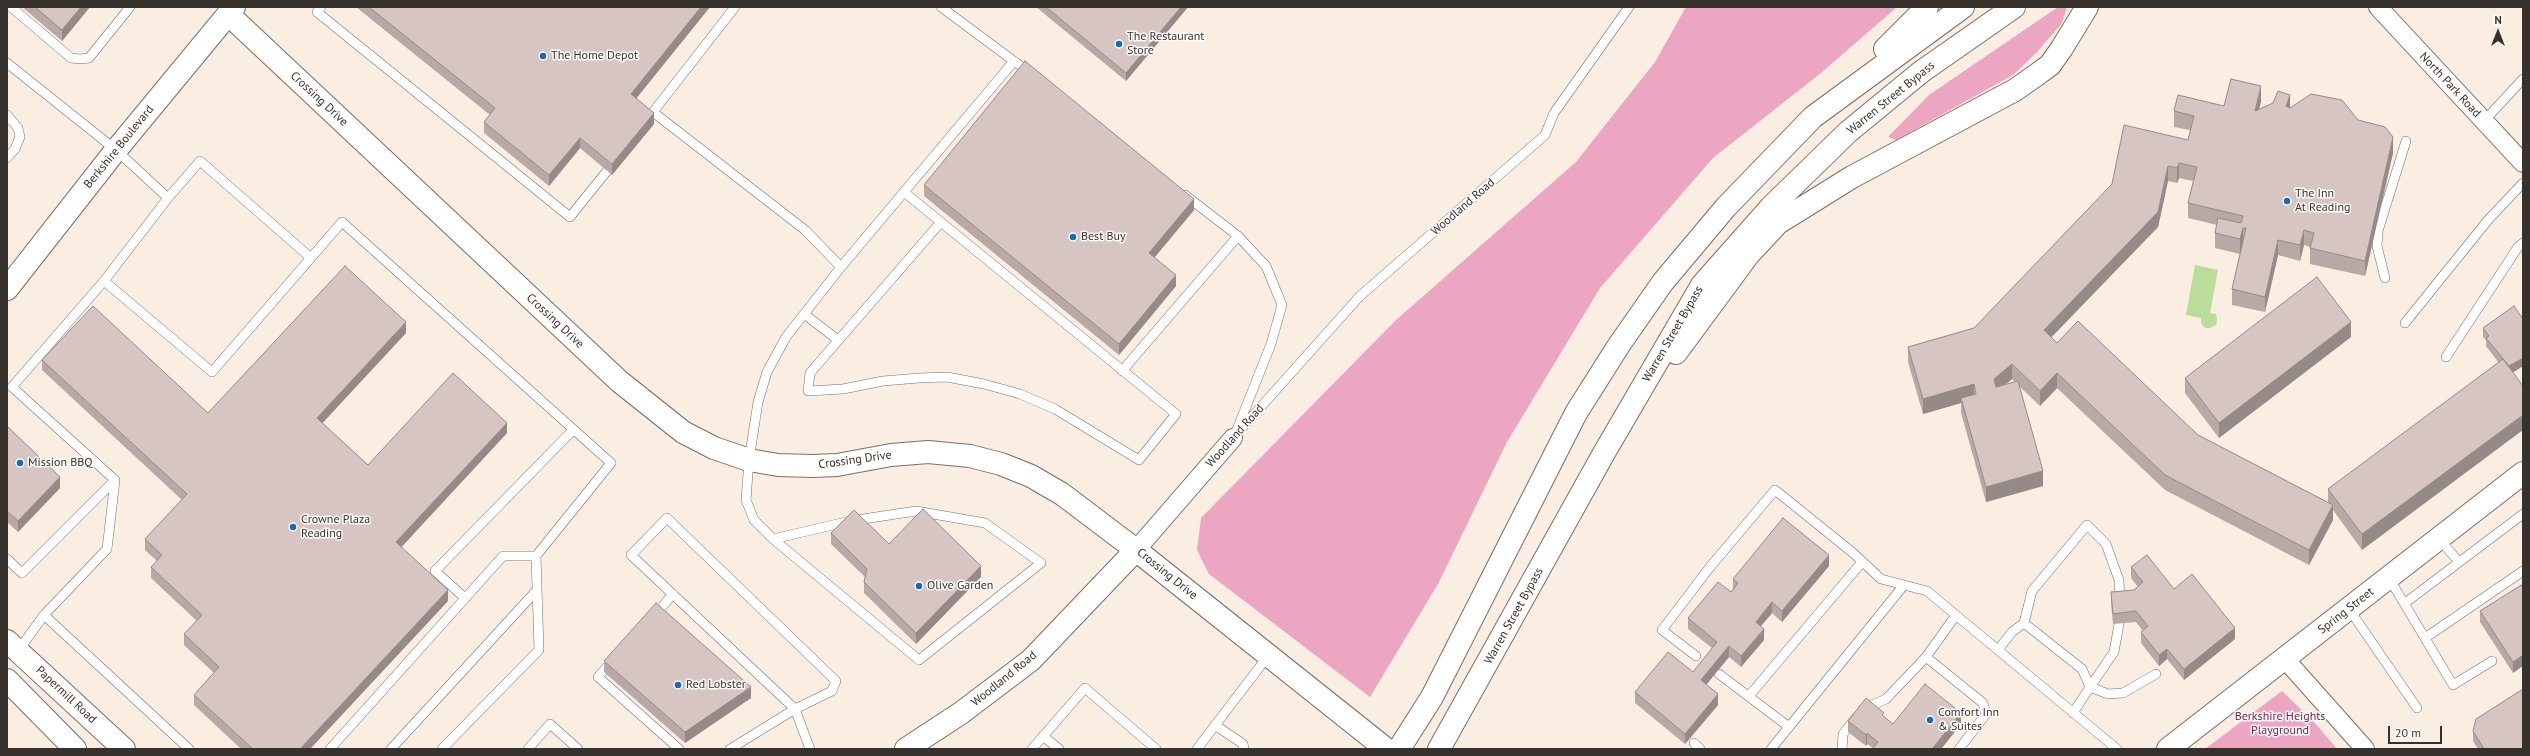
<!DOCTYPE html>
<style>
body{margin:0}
#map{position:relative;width:2530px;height:756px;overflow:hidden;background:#faede2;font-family:"PT Sans",sans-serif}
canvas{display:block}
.frame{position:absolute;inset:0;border:8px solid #36312d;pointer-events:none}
.north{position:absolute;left:2478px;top:12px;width:40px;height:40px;-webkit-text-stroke:3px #fffcfa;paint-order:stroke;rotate:0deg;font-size:11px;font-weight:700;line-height:16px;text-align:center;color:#36312d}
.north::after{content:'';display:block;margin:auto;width:14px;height:18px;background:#36312d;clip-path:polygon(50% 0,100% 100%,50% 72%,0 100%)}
.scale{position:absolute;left:2388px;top:726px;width:54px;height:18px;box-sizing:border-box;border:2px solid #36312d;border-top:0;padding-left:5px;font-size:12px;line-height:14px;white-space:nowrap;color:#36312d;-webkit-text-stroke:3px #fffcfa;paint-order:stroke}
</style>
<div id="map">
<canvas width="2530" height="756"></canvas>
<div class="frame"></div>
<div class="north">N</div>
<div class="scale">20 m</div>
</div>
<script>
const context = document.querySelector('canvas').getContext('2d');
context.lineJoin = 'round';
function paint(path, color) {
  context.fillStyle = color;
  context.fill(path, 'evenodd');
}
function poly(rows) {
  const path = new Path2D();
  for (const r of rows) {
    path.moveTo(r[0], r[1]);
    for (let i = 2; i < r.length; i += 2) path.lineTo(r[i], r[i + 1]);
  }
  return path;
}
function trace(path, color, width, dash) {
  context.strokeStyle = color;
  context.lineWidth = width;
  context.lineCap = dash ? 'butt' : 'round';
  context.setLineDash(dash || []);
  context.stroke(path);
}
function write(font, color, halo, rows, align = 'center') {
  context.font = font + ' "PT Sans",sans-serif';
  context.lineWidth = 3;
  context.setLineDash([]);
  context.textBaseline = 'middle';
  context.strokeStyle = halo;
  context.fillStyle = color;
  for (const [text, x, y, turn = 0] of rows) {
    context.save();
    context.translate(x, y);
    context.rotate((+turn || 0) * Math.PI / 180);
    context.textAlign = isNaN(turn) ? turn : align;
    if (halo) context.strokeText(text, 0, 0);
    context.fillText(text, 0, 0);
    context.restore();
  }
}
const green = poly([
 [1686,7,1897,7,1821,73,1713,158,1600,288,1507,442,1438,584,1370,697,1209,574,1197,550,1201,518,1396,320,1576,162,1655,62],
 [2058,7,2067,7,2062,23,2037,52,2013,75,1896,140,1888,137,1929,95],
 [2282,691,2315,723,2337,749,2205,749]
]);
const water = poly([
 [2195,265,2218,270,2210,313,2216,314,2217,320,2216,325,2210,328,2205,328,2201,323,2201,318,2186,315]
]);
const service = poly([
 [11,7,71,58,80,59,89,58,130,7],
 [321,7,317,12,570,217,615,161],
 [941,7,1030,73],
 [7,63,116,150,168,198],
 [653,112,805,230,841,267],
 [7,115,18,128,20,137,15,149,7,158],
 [646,121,735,7],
 [2484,121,2523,79],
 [904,192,1176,414,1139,460,1055,409,1020,394,984,384,947,377,919,378,883,381,843,389,808,391,810,373,941,222],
 [2385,278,2377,246,2378,231,2406,141],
 [104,281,168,198,200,161,311,258],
 [804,314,838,340],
 [2405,323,2488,220,2523,183],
 [2446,357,2518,247,2523,243],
 [1122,371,1238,236,1185,195],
 [1236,432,1271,344,1282,305,1266,266,1238,236],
 [1233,438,1360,296,1545,135,1554,113,1629,7],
 [773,539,850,521,916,511,985,523,1041,563,919,660,773,539,754,520,746,500,749,460,758,402,767,372,786,337,841,267,1014,61],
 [2439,539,2459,562],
 [7,559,22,573,115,480],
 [2389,578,2453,685,2492,661],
 [465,598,435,571,573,430],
 [2405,603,2523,514],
 [2349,609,2417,708],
 [654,616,673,594],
 [2024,623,2032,591,2087,525,2106,544,2119,580,2120,602],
 [2119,624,2114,652,2090,687,2108,694,2123,693,2156,674],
 [2425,638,2523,571],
 [1998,650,2012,632,2024,623,2082,669,2090,687,2073,713],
 [18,651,44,615],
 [1696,656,1662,630,1710,567,1775,490,1852,552,1881,579,1927,591,2117,749],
 [1926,657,1983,703,1986,714,1959,749],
 [613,660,598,677,679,749],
 [1719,674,1789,727,1904,585],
 [1749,696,1862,562],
 [1863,709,1886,699,1926,657,1956,615],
 [1215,725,1243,744,1244,749],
 [1043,736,1059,749],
 [1694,743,1700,749],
 [189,749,44,615,107,549,115,480,12,387,104,281,212,372,342,222,611,463,536,556,539,650,442,749],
 [330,749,503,556,536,556],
 [391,749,537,590],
 [528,749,550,724,578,749],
 [730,749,795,709,832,691,836,681,667,518,631,555,795,709,810,749],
 [1032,749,1085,688,1156,749],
 [1197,749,1268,656],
 [1771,749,1789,727],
 [1842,749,1843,734,1855,719]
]);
const minor = poly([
 [2378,7,2523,163],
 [1136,550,1233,438],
 [2285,659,2365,749]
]);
const tertiary = poly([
 [228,14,619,381,683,432,714,448,749,460,778,465,813,466,837,465,891,455,928,452,970,456,1001,464,1031,476,1062,494,1136,550],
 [2168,749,2523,473]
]);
const secondary = poly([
 [7,289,116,150,234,7],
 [7,641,124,749],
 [7,680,75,749],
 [906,749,961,713,1031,660,1136,550,1386,749]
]);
const motorway = poly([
 [1885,49,1927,7],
 [1676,353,1749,254,1778,223,1852,177,2015,90,2035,76,2050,65,2062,48,2087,7],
 [1399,749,1432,697,1576,413,1619,345,1663,282,1726,207,1813,117,1963,7],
 [1439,749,1604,453,1702,285,1771,207,1848,132,1921,72,2014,7]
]);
const wall = poly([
 [22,7,90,7,62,41],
 [356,7,710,7,636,98,654,124,612,175,580,148,549,186,484,133,484,122,490,115],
 [1036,7,1188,7,1126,81],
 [2261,101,2259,110,2290,108,2358,120,2393,153,2365,276,2310,264,2310,247,2304,245,2300,261,2278,255,2265,312,2232,305,2232,289,2240,254,2215,248,2215,233,2217,225,2188,218,2188,203,2193,181,2179,178,2177,183,2168,181,2158,227,2051,337,2057,343,2198,435,2328,503,2328,489,2499,363,2486,346,2486,340,2483,337,2483,328,2523,366,2513,372,2362,550,2333,510,2333,520,2309,565,2165,490,2057,388,2040,406,2019,386,2043,486,1986,502,1961,413,1961,403,1923,414,1908,362,1908,347,1974,328,2188,140,2190,130,2174,127,2174,111],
 [2012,379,2015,382,2005,385],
 [924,185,1194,210,1154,258,1176,286,1119,355,924,196],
 [406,333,322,423,368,465,507,433,401,547,448,601,310,749,241,749,194,705,194,695,214,673,184,645,184,634,197,621,151,578,151,567,157,561,145,550,145,539,182,500,42,370,42,360,208,413],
 [2351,337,2219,438,2185,393,2185,378],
 [7,426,60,488,18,532,7,522],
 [831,533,889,544,981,577,916,644,864,593,864,582,865,577,831,544],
 [1829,566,1782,622,1772,613,1761,626,1764,640,1741,667,1729,657,1706,685,1718,705,1685,744,1635,703,1635,692,1693,672,1712,648,1688,629,1688,618,1731,592,1733,589,1733,579],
 [2131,567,2174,589,2235,639,2184,680,2167,659,2159,666,2141,643,2141,632,2143,631,2136,622,2113,624,2111,603,2111,592,2134,590,2138,587,2131,578],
 [2523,584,2513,673,2480,622,2480,611],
 [604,661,751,698,685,743,604,672],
 [1884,717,1893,724,1961,724,1941,749,1872,749,1873,748,1867,744,1866,746,1848,732,1848,721],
 [2473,731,2523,749,2478,749,2473,741]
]);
const shadedWall = poly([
 [81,7,90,7,62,41,62,30],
 [701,7,710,7,631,105,631,94],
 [1181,7,1188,7,1126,81,1126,73],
 [2261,86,2261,101,2255,126,2255,111],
 [2290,95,2290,110,2286,106],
 [654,113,654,124,612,175,612,164],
 [2393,137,2393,153,2365,276,2365,261],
 [580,138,580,148,549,186,549,175],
 [2179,163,2179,178,2177,183,2177,168],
 [2168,166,2168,181,2158,227,2044,345,2044,330],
 [1194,199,1194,210,1149,264,1149,253],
 [2243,228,2243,243,2240,254,2240,239],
 [2304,230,2304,245,2300,261,2300,245],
 [2278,240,2278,255,2265,312,2265,297],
 [1176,275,1176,286,1119,355,1119,344],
 [406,322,406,333,317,429,317,418],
 [2351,322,2351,337,2219,438,2219,423],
 [2523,358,2523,366,2509,375,2509,366],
 [2012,364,2012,379,1994,394,1994,379],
 [2057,373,2057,388,2040,406,2040,391],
 [1974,384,1974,399,1961,398,1961,403,1923,414,1923,399],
 [2523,415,2523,430,2362,550,2362,534],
 [507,423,507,433,396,553,396,542],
 [2043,471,2043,486,1986,502,1986,487],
 [60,477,60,488,18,532,18,521],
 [2333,505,2333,520,2309,565,2309,550],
 [1829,555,1829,566,1782,622,1782,611],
 [981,566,981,577,916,644,916,633],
 [448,590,448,601,310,749,300,749],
 [1772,602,1772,613,1756,632,1756,622],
 [2235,628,2235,639,2184,680,2184,669],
 [1764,629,1764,640,1741,667,1741,656],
 [1729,646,1729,657,1701,691,1701,680],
 [2167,649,2167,659,2159,666,2159,655],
 [2523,655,2523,666,2513,673,2513,662],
 [751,687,751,698,685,743,685,732],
 [1718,694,1718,705,1685,744,1685,734],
 [1961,713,1961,724,1941,749,1932,749],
 [1867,733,1867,744,1866,746,1866,735]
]);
const building = poly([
 [35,7,81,7,62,30,35,7],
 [369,7,701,7,631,94,654,113,612,164,580,138,549,175,484,122,495,108,369,7],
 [1046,7,1181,7,1126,73,1046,7],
 [1025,61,1194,199,1149,253,1176,275,1119,344,924,185,1025,61],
 [2231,79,2261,86,2255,111,2273,103,2278,91,2290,95,2286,106,2290,108,2311,94,2342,100,2358,120,2385,127,2393,137,2365,261,2310,248,2314,233,2304,230,2300,245,2278,240,2265,297,2232,289,2246,228,2243,228,2240,239,2215,233,2218,218,2241,223,2243,216,2188,203,2197,167,2179,163,2177,168,2168,166,2158,212,2044,330,2057,343,2078,321,2198,435,2333,505,2309,550,2165,475,2057,373,2040,391,2012,364,1994,379,1996,387,2018,381,2043,471,1986,487,1961,398,1976,394,1974,384,1923,399,1908,347,1974,328,2112,184,2124,125,2188,140,2194,116,2174,111,2178,95,2224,106,2231,79],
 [345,266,406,322,317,418,368,465,453,373,507,423,396,542,448,590,300,749,253,749,194,695,219,667,184,634,202,615,151,567,162,555,145,539,187,494,42,360,93,306,208,413,345,266],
 [2317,277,2351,322,2219,423,2185,378,2317,277],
 [2514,306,2523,319,2523,358,2509,366,2486,338,2489,336,2483,328,2514,306],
 [2503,359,2523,386,2523,415,2362,534,2328,489,2503,359],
 [7,426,60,477,18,521,7,511,7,426],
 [923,509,981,566,916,633,864,582,867,569,831,533,854,510,889,544,923,509],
 [1783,518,1829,555,1782,611,1772,602,1756,622,1764,629,1741,656,1729,646,1701,680,1718,694,1685,734,1635,692,1668,652,1693,672,1717,642,1688,618,1718,582,1731,592,1738,583,1733,579,1783,518],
 [2147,555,2174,589,2192,574,2235,628,2184,669,2167,649,2159,655,2141,632,2148,626,2136,611,2113,614,2111,592,2134,590,2143,582,2131,567,2147,555],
 [2523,584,2523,655,2513,662,2480,611,2523,584],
 [656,603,751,687,685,732,604,661,656,603],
 [1925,684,1961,713,1932,749,1872,749,1878,742,1867,733,1866,735,1848,721,1866,698,1884,713,1882,715,1893,724,1925,684],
 [2523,689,2523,749,2484,749,2473,731,2476,719,2523,689]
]);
const markers = [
 [1119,44,4,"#166ab8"],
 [543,56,4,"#166ab8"],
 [2287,201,4,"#166ab8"],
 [1073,237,4,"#166ab8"],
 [20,463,4,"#166ab8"],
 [293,527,4,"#166ab8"],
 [919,586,4,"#166ab8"],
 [678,685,4,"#166ab8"],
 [1930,720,4,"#166ab8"]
];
const poiNames = [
 ["The Restaurant",1127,37],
 ["Store",1127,51],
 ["The Home Depot",551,56],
 ["The Inn",2295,194],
 ["At Reading",2295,208],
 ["Best Buy",1081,237],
 ["Mission BBQ",28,463],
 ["Crowne Plaza",301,520],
 ["Reading",301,534],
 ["Olive Garden",927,586],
 ["Red Lobster",686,685],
 ["Comfort Inn",1938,713],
 ["& Suites",1938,727]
];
const streetNames = [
 ["North Park Road",2450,85,47],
 ["Warren Street Bypass",1891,98,-39],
 ["Crossing Drive",319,99,43],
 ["Berkshire Boulevard",119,147,-51],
 ["Woodland Road",1463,207,-41],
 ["Crossing Drive",555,321,43],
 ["Warren Street Bypass",1673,334,-60],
 ["Woodland Road",1235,436,-48],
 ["Crossing Drive",855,460,-8],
 ["Crossing Drive",1167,574,39],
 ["Spring Street",2346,611,-38],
 ["Warren Street Bypass",1514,616,-61],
 ["Woodland Road",1004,679,-39],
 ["Papermill Road",66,695,43]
];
const parkNames = [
 ["Berkshire Heights",2280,717],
 ["Playground",2280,731]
];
paint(green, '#eda6c2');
paint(water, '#bbdc9b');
trace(service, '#7a6f66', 10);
trace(minor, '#7a6f66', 20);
trace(tertiary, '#7a6f66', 24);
trace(secondary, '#7a6f66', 24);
trace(motorway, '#7a6f66', 24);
trace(service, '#fff', 9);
trace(minor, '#fff', 18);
trace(tertiary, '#fff', 22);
trace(secondary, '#fff', 22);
trace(motorway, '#fff', 22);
paint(wall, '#b8a9a7');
paint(shadedWall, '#968a88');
paint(building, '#d6c5c2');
trace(building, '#968a88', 1);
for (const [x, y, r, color] of markers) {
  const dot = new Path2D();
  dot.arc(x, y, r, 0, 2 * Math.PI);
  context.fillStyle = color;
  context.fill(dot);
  trace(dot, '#fffcfa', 1.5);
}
write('12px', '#36312d', '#fffcfa', poiNames, 'left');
write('12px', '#36312d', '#fffcfa', streetNames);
write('12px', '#75224b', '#fffcfa', parkNames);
</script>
